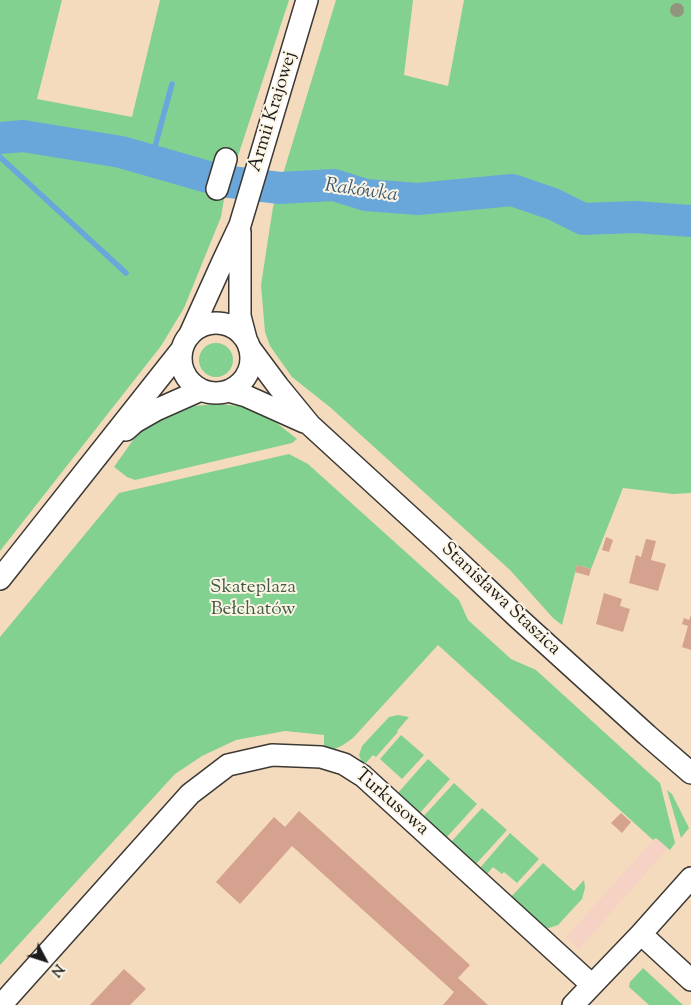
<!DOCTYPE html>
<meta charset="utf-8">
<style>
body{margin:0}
#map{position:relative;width:691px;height:1005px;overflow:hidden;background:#f4dbbd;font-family:"Sorts Mill Goudy",serif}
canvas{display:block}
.north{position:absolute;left:20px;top:935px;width:50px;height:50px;-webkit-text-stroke:4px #fcf5e5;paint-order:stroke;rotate:130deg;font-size:14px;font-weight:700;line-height:20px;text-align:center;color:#1c1c1c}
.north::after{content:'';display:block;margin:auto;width:18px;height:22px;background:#1c1c1c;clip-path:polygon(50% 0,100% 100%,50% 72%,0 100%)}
</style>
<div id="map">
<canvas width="691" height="1005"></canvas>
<div class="north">N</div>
</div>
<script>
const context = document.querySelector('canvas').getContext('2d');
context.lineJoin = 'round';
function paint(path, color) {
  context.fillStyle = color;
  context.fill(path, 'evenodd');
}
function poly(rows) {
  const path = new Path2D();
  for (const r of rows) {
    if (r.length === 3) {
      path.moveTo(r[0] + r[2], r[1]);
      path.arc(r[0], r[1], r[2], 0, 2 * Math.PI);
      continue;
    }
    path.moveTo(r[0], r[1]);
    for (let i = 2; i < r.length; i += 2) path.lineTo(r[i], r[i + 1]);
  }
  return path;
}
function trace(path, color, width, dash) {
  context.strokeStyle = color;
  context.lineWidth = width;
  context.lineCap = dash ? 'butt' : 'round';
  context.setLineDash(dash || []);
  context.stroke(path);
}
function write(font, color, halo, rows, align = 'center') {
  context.font = font + ' "Sorts Mill Goudy",serif';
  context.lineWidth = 4;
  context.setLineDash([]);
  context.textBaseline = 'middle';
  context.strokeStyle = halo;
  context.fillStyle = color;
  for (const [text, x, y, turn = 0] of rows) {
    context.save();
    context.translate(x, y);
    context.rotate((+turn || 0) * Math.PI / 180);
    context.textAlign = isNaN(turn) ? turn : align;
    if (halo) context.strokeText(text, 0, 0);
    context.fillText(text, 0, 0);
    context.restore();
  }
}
const built = poly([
 [656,837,668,848,579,949,566,937]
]);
const green = poly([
 [0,0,62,0,37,99,132,117,160,0,289,0,224,199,221,217,184,308,161,346,0,551],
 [336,0,413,0,404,75,448,86,464,0,691,0,691,493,673,494,623,488,591,569,577,565,562,625,553,618,510,570,331,408,292,377,270,346,265,332,261,285,273,207],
 [216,360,17],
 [219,404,238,406,258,412,273,420,297,439,292,443,135,480,127,477,114,467,133,440,149,425,193,406],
 [289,454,308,464,459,600,468,620,511,659,536,670,660,783,675,843,670,850,656,838,653,840,438,645,353,738,343,745,335,749,324,750,324,735,285,731,236,740,202,756,175,774,0,965,0,637,119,493],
 [398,715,409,717,397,731,398,732,376,757,373,755,365,764,362,763,359,755,362,746,389,717],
 [401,735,424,755,402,779,380,759],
 [428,759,450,779,419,814,397,794],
 [454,783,477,804,446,838,422,818],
 [667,790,672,794,689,828,681,838],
 [482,808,507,830,475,865,450,843],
 [510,833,539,859,517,883,504,872,502,874,493,867,486,875,479,869],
 [543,863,574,891,584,880,585,888,582,899,558,925,549,928,541,927,510,898],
 [643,968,683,1005,649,1005,629,987,630,982]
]);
const stream = poly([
 [0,157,126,273],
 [151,161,172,84]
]);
const river = poly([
 [0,138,23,136,121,152,222,181,280,188,334,185,366,195,418,199,512,190,553,204,583,219,635,217,691,221]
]);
const building = poly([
 [606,537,613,540,609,552,602,550],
 [646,539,656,541,651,560,666,564,658,591,629,583,636,555,641,557],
 [577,565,591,569,589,576,575,572],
 [604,593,622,599,620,606,630,609,623,632,596,624],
 [691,615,691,650,682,647,688,626,682,624,684,618,689,620],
 [299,811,470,965,458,978,488,1005,443,1005,454,992,292,846,240,904,216,882,274,817,285,827],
 [621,813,631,822,622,833,611,823],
 [124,969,146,989,130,1005,90,1005]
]);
const minor = poly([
 [217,189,226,159],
 [240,232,240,316,246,339],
 [216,358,35],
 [190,334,223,261,240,225,307,0],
 [249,347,278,386,310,425,441,545,517,617,647,735,691,773],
 [228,391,246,396,304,422],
 [126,430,135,422,156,410,201,390],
 [0,579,182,349],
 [641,934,691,980],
 [1,1005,190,794,228,765,272,755,321,757,344,764,363,776,592,985],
 [573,1005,641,934,691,878]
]);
const trees = [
 [677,10]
];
const streetNames = [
 ["Armii Krajowej",274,112,-73],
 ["Stanisława Staszica",500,600,43],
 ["Turkusowa",391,803,41]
];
const parkNames = [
 ["Skateplaza",253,589],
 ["Bełchatów",253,611]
];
const waterNames = [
 ["Rakówka",361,192,8]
];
paint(built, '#f6d2c4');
paint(green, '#82d191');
trace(stream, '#69a7db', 5.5);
trace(river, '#69a7db', 32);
paint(building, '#d4a28f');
trace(minor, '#3c3934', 24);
trace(minor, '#fff', 21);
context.fillStyle = '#91957b';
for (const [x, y] of trees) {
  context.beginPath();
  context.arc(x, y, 7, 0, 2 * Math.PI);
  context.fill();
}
write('19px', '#1c1c1c', '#fcf5e5', streetNames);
write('19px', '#405b45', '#fcf5e5', parkNames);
write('italic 20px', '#3f5b72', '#fcf5e5', waterNames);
</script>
